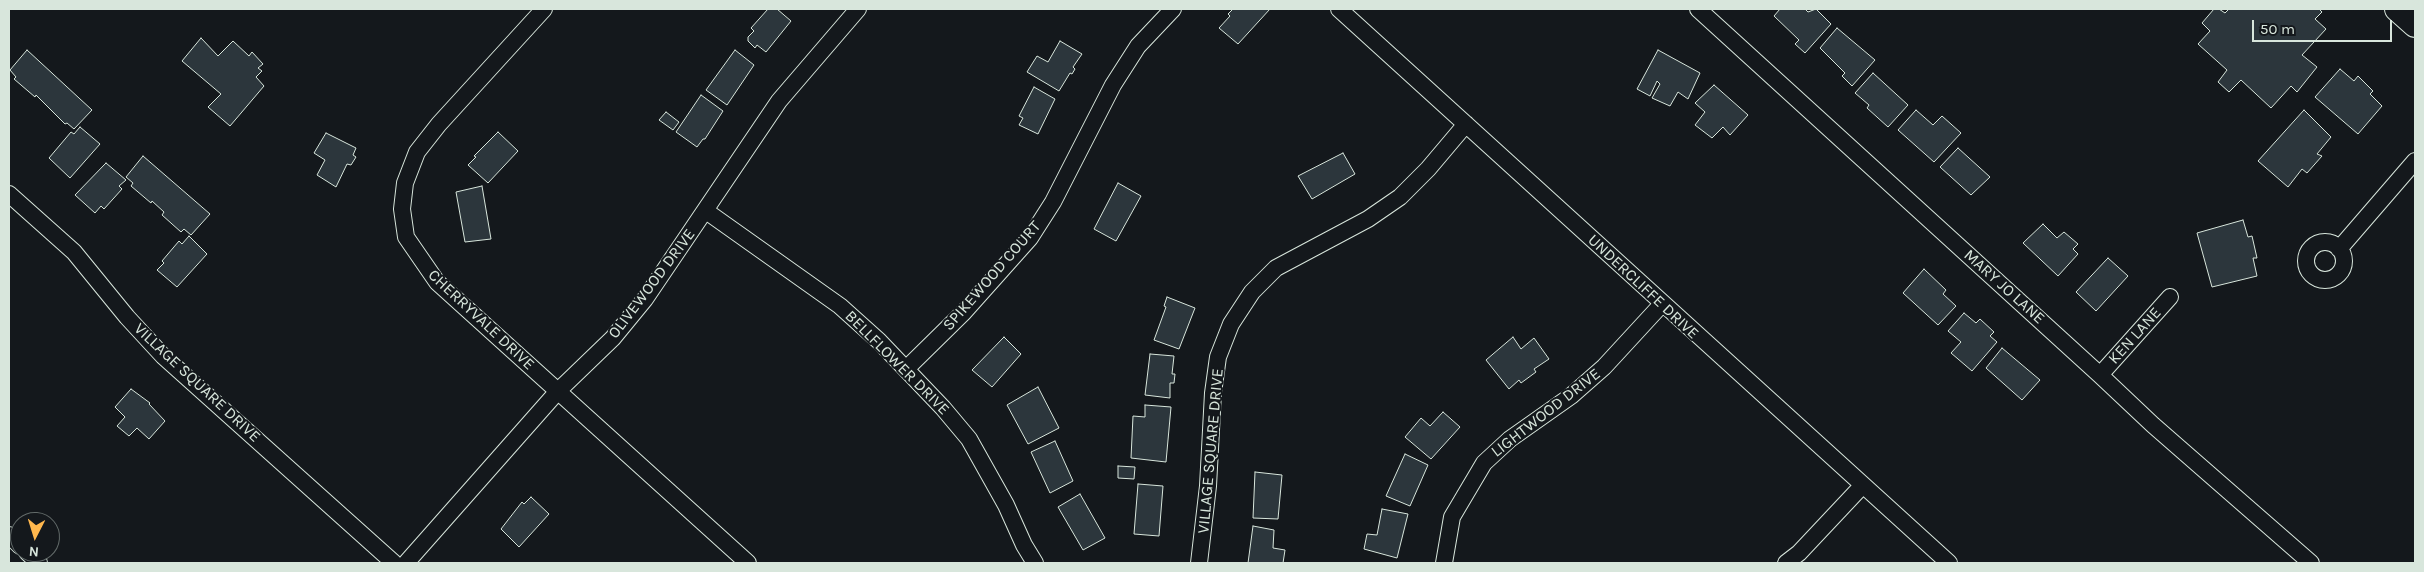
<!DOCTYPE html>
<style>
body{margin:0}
#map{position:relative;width:2424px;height:572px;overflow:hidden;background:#14181c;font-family:Karla,sans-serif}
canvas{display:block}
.frame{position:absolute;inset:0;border:10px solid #d8e6dc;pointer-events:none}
.north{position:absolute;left:10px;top:512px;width:50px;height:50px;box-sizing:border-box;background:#14181c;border:1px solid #626a69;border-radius:50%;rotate:185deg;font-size:14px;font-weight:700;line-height:20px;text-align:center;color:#d8e6dc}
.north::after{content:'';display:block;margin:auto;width:18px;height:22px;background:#ffb74d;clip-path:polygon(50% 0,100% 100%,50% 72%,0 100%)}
.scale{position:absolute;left:2252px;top:20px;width:140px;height:22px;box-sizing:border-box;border:2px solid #d8e6dc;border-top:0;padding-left:6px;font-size:15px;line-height:18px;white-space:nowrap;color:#d8e6dc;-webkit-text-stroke:4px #14181c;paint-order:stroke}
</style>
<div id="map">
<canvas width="2424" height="572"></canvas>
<div class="frame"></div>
<div class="north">N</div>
<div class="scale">50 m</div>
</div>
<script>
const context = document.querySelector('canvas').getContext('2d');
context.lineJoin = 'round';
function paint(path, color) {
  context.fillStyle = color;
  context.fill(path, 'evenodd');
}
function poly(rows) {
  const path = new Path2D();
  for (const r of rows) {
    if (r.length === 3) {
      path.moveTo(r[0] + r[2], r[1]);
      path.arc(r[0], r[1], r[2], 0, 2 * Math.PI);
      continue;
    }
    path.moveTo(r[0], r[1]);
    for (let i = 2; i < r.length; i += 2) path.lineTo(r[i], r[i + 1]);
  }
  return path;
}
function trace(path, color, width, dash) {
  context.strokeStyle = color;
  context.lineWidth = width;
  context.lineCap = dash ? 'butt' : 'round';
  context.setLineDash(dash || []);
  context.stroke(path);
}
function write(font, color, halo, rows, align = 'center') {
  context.font = font + ' Karla,sans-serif';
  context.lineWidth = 4;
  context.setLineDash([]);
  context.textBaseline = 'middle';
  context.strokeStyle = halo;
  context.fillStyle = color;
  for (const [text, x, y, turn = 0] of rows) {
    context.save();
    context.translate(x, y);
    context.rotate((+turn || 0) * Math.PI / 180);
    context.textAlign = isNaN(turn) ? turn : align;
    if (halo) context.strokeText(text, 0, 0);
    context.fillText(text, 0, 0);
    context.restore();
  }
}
const building = poly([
 [768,9,777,9,791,21,766,52,757,45,755,48,748,41,748,37,754,31,751,28,768,9],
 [1233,9,1270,9,1238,44,1219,28,1230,16,1228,14,1233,9],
 [1780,9,1805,9,1808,12,1816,9,1831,24,1805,53,1795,44,1799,40,1774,16,1780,9],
 [2214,9,2219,9,2225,13,2229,9,2319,9,2322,12,2315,19,2326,29,2302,55,2317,67,2297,92,2291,86,2271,108,2241,80,2229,92,2218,82,2227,70,2198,44,2210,31,2202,23,2214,9],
 [1837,28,1875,60,1852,86,1842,76,1845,73,1820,48,1837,28],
 [201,38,218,56,233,41,249,56,252,52,263,64,258,68,262,71,256,77,264,86,230,126,208,107,221,94,182,61,201,38],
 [1060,41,1082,54,1073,67,1075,69,1072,74,1070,73,1059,91,1027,72,1037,56,1048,62,1060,41],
 [27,50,92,110,74,129,67,123,65,124,36,95,35,97,14,79,16,77,10,70,27,50],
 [735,50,754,65,727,105,706,90,735,50],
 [1658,50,1700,73,1688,99,1678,92,1670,106,1652,98,1660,84,1657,81,1650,96,1637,89,1658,50],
 [2340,69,2354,81,2358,76,2373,91,2370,94,2382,106,2358,134,2315,97,2340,69],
 [1873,73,1908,105,1888,127,1867,108,1869,105,1855,93,1873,73],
 [1714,85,1748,115,1730,135,1723,127,1712,138,1695,125,1705,112,1695,103,1714,85],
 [1034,87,1055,99,1038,134,1019,125,1023,118,1019,116,1034,87],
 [701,95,723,111,705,139,703,139,697,147,676,132,701,95],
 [1916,110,1933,125,1942,116,1961,133,1934,162,1898,130,1916,110],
 [2304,110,2331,137,2317,154,2322,156,2307,173,2302,169,2288,187,2258,161,2304,110],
 [666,112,679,122,673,130,659,120,666,112],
 [80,127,100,144,70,178,49,158,71,132,74,134,80,127],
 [498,132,518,151,488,183,468,165,476,157,474,156,498,132],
 [326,133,356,148,353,155,356,157,351,165,347,164,336,187,317,175,325,160,314,153,326,133],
 [1958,148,1990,177,1971,195,1940,167,1958,148],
 [1343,153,1355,174,1312,199,1298,176,1343,153],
 [143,156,210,214,191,235,184,229,181,232,162,215,164,212,152,201,151,203,131,186,133,183,126,177,143,156],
 [106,163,126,180,119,186,122,189,104,209,101,206,95,213,75,195,106,163],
 [1118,183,1141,196,1116,241,1094,229,1118,183],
 [482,186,491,239,465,242,456,192,482,186],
 [2243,220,2248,237,2252,236,2257,258,2253,258,2257,276,2212,287,2197,233,2243,220],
 [2043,224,2057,238,2064,232,2078,244,2073,249,2078,254,2058,276,2023,243,2043,224],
 [189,236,207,254,177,287,157,270,164,263,162,261,179,241,182,244,189,236],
 [2108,258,2128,276,2096,311,2076,292,2108,258],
 [1924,269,1946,290,1943,294,1956,306,1938,325,1903,293,1924,269],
 [1167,297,1195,308,1179,349,1154,340,1166,307,1164,306,1167,297],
 [1964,313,1976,323,1980,319,1994,332,1990,336,1997,342,1972,371,1951,353,1961,342,1948,331,1964,313],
 [1004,337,1021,354,992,387,972,370,1004,337],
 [1513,337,1521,349,1534,338,1549,359,1534,369,1536,372,1521,383,1519,380,1509,389,1486,360,1513,337],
 [2002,348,2040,380,2022,400,1986,368,2002,348],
 [1150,354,1174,356,1172,374,1175,374,1174,383,1170,383,1170,398,1145,395,1150,354],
 [1038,387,1059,428,1028,444,1007,405,1038,387],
 [131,389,150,403,149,404,165,421,149,439,137,428,129,436,117,426,125,417,115,407,131,389],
 [1145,405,1171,407,1166,462,1131,458,1133,416,1145,417,1145,405],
 [1443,412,1460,427,1431,459,1405,437,1421,418,1430,426,1443,412],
 [1055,441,1073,481,1050,493,1031,452,1055,441],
 [1405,454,1428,465,1410,506,1386,496,1405,454],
 [1118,466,1135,467,1134,479,1118,478,1118,466],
 [1255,472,1282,475,1278,519,1253,518,1255,472],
 [1138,484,1163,486,1159,536,1134,534,1138,484],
 [1080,494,1105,538,1083,550,1058,507,1080,494],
 [531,497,549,514,519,547,501,529,522,502,524,504,531,497],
 [1382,509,1408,514,1397,558,1364,549,1367,534,1377,535,1382,509],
 [1253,526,1274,530,1273,548,1285,550,1283,563,1248,563,1253,526]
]);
const street = poly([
 [544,9,439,124,417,152,405,183,402,209,406,237,437,282,748,563],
 [1339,9,1949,563],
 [1698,9,2100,375,2153,425,2311,563],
 [9,194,74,252,127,317,163,356,394,563],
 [706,211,840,306,879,341,943,408,969,439,1006,505,1024,545,1035,563],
 [2325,261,19],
 [2339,249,2415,161],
 [906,369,964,312,1030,238,1053,202,1113,85,1138,46,1173,9],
 [2100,375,2170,297],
 [9,535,20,546],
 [27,552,39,563],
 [406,563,558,391,613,338,645,299,779,101,858,9],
 [1199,563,1208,486,1213,393,1218,357,1231,324,1252,292,1276,268,1368,219,1400,197,1428,169,1466,124],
 [1444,563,1452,517,1484,463,1510,439,1571,396,1604,367,1662,304],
 [1786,563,1799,553,1862,486]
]);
const secondary = poly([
 [2397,9,2415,25]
]);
const streetNames = [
 ["SPIKEWOOD COURT",992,276,-49],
 ["OLIVEWOOD DRIVE",652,284,-53],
 ["UNDERCLIFFE DRIVE",1643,287,43],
 ["MARY JO LANE",2004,287,42],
 ["CHERRYVALE DRIVE",481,320,43],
 ["KEN LANE",2135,336,-48],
 ["BELLFLOWER DRIVE",897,363,45],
 ["VILLAGE SQUARE DRIVE",197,383,43],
 ["LIGHTWOOD DRIVE",1546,413,-38],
 ["VILLAGE SQUARE DRIVE",1211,451,-85]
];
paint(building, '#2c363c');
trace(building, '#d8e6dc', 1);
trace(street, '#d8e6dc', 18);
trace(secondary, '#d8e6dc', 26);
trace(street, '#14181c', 16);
trace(secondary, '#14181c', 24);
write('16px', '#d8e6dc', '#14181c', streetNames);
</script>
